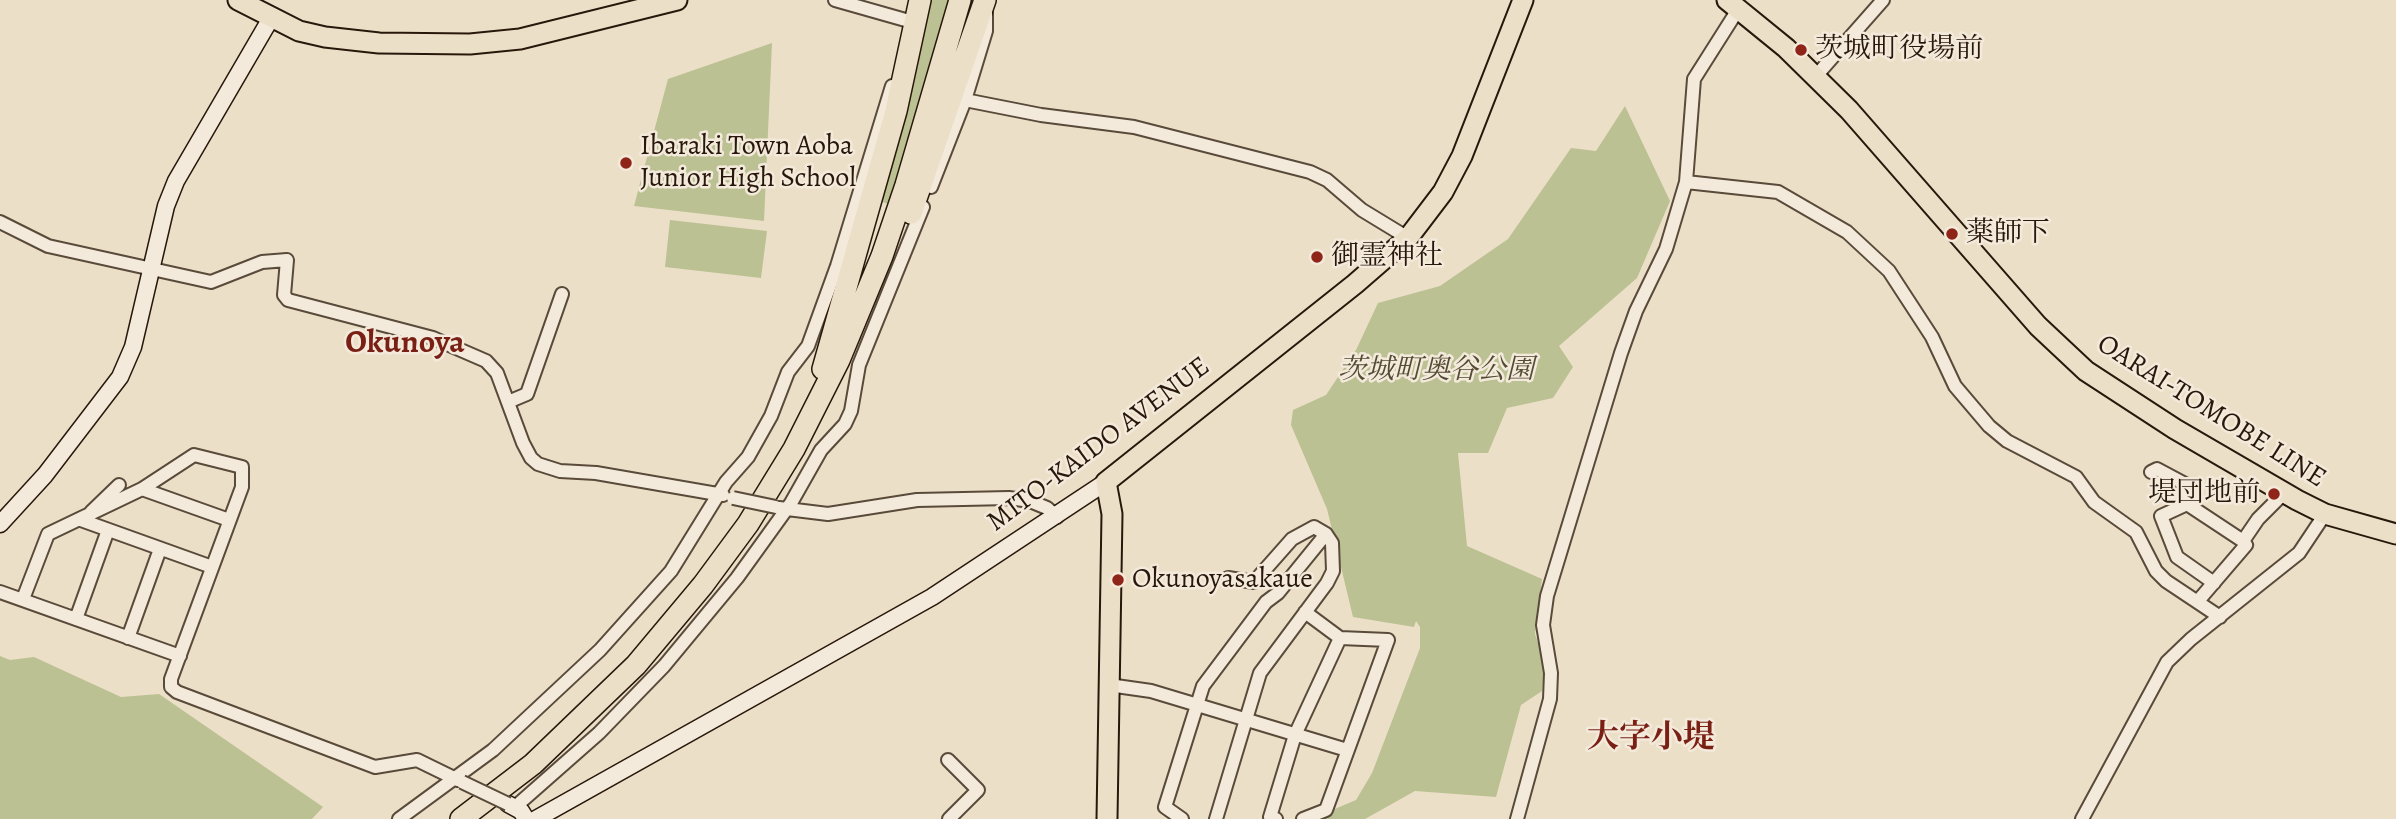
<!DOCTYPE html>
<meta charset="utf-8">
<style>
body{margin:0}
canvas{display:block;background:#ecdfc7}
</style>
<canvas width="2396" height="819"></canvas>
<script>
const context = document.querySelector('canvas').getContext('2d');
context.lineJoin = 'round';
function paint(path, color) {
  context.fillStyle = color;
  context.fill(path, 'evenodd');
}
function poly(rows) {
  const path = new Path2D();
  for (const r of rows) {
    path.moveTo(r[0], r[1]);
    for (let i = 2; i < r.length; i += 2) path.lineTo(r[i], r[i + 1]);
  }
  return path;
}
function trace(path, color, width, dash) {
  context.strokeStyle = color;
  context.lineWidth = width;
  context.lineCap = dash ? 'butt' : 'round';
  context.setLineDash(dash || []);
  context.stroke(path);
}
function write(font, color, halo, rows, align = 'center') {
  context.font = font + ' Alegreya,"Noto Serif JP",serif';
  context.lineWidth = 5;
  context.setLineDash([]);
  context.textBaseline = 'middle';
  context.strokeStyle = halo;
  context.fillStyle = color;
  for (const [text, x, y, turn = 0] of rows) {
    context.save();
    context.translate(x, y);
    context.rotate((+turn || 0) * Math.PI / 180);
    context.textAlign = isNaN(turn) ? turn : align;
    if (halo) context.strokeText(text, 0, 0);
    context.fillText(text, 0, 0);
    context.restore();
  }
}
const green = poly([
 [925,0,953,0,891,205,877,200],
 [772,43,764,221,634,206,668,79],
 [1625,106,1670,201,1637,278,1559,346,1573,367,1553,398,1507,408,1488,453,1458,453,1467,546,1542,579,1535,634,1545,663,1542,691,1521,705,1496,797,1415,791,1365,819,1311,819,1356,800,1372,773,1420,648,1420,627,1416,621,1414,627,1353,617,1327,509,1291,425,1293,410,1326,395,1356,350,1378,303,1440,286,1508,239,1571,148,1596,151],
 [670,220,767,231,761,278,665,267],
 [0,656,10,660,34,657,121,697,159,694,323,807,312,819,0,819]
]);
const street = poly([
 [835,0,909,21],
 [1816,76,1883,0],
 [965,100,1041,115,1134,127,1310,172,1327,180,1362,210,1408,238],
 [1686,182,1778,192,1847,232,1889,271,1932,337,1955,386,1989,426,2007,441,2076,477,2094,502,2136,532,2156,571,2166,581,2220,617],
 [931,187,965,100,986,31,986,12],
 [0,222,48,246,211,282,262,262,287,260,284,295,288,300,433,338,486,361,497,373,523,443,531,458,538,464,560,471,596,473,723,495],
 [508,402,527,394,562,294],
 [2151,472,2157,469,2187,485,2187,504,2243,541],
 [142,489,229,520],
 [2187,504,2161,516,2177,557,2214,583],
 [779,508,828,514,917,500,1009,498,1030,501,1047,508,1057,517],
 [91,512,119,485],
 [81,520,212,567],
 [0,592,180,656],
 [23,599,48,534,142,489,194,455,242,467,242,487,171,679,171,687,177,692,375,767,417,760,458,780],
 [2198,601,2246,545,2243,541,2258,519,2284,493],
 [76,619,108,530],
 [128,638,160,549],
 [1109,685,1151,691,1347,750],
 [948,760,978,790,949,819],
 [515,807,599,733,664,666,737,578,791,503,821,450,845,424,851,411,859,365,923,207],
 [399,819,493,750,600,650,671,571,726,482,748,457,771,416,788,372,808,346,837,266,892,86],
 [1182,819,1165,807,1203,686,1266,602,1278,593,1326,534],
 [1216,819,1260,673,1327,583,1333,571,1332,543,1326,534,1314,527,1292,539,1254,582,1228,578],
 [1276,819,1270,817,1295,735,1340,638],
 [1303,819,1326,810,1388,640,1340,638,1305,612],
 [1517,819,1550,699,1551,673,1543,625,1547,596,1621,353,1636,311,1666,249,1686,182,1694,79,1739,8],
 [2082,819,2167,662,2191,639,2299,553,2325,514]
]);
const secondary = poly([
 [0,524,45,475,120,377,133,347,166,206,176,181,271,18],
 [508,804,521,811,526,819],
 [536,819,932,597,1106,482]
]);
const primary = poly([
 [238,0,299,31,325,37,379,43,470,44,520,39,677,0],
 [1727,0,1786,48,1849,110,2038,326,2086,371,2175,429,2297,500,2325,514,2396,534],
 [1107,819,1112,514,1106,482,1355,284,1408,238,1443,192,1462,156,1523,0]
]);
const highway = poly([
 [911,213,985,0],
 [823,369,896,111,920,0],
 [461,819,533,764,636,665,703,585,748,524,794,449,839,360,882,256,906,185,960,0]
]);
const streetBridge = poly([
 [733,498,776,507],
 [462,782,508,804]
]);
const markers = [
 [1801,50,7,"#8f2418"],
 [626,163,7,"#8f2418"],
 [1952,234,7,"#8f2418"],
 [1317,257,7,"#8f2418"],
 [2274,494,7,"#8f2418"],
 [1118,580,7,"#8f2418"]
];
const poiNames = [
 ["茨城町役場前",1815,50],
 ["Ibaraki Town Aoba",640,147],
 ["Junior High School",640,179],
 ["薬師下",1966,234],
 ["御霊神社",1331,257],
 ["堤団地前",2260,494,"right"],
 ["Okunoyasakaue",1132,580]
];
const parkNames = [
 ["茨城町奥谷公園",1436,371]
];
const streetNames = [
 ["OARAI-TOMOBE LINE",2211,412,32],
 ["MITO-KAIDO AVENUE",1099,445,-37]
];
const quarterNames = [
 ["Okunoya",405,344],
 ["大字小堤",1651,739]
];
paint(green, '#bbc193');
trace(street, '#594a3a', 16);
trace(secondary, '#28180b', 19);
trace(primary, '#28180b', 23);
trace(highway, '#28180b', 24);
trace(street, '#f3eadb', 12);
trace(secondary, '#f3eadb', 16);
trace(primary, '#ecdfc7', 19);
trace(highway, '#ecdfc7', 21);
trace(streetBridge, '#594a3a', 16, []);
trace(streetBridge, '#f3eadb', 12);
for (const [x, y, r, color] of markers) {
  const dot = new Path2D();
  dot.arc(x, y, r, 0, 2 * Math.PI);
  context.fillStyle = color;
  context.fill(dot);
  trace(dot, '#f3eadb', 2.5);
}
write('28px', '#28180b', '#f3eadb', poiNames, 'left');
write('italic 28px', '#544b34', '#f3eadb', parkNames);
write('28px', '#28180b', '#f3eadb', streetNames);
write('bold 32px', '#7a1f14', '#f3eadb', quarterNames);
</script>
